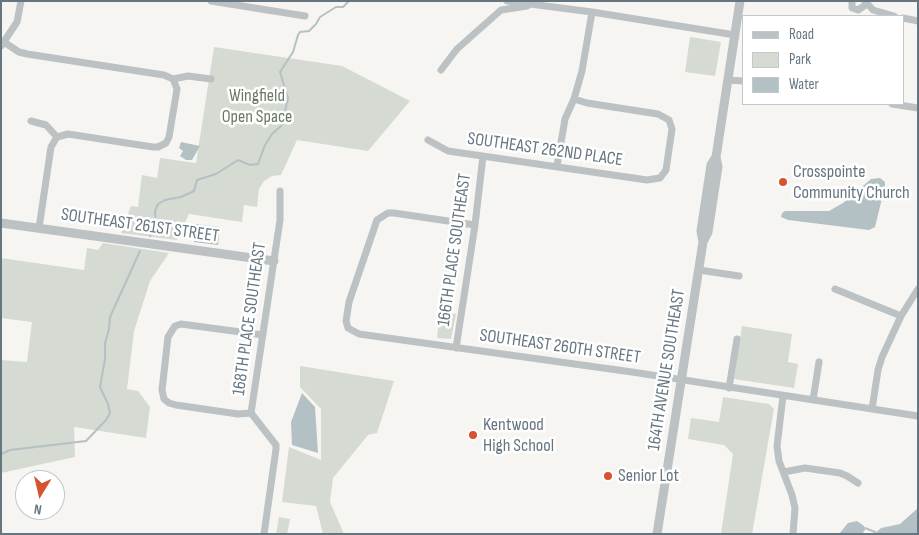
<!DOCTYPE html>
<style>
body{margin:0}
#map{position:relative;width:919px;height:535px;overflow:hidden;background:#f6f5f2;font-family:"Sofia Sans Condensed",sans-serif}
canvas{display:block}
.frame{position:absolute;inset:0;border:2px solid #667681;pointer-events:none}
.legend{position:absolute;left:742px;top:15px;width:162px;height:90px;box-sizing:border-box;background:#fff;border:1px solid #c2c8cd;margin:0;padding:6px 9px;list-style:none;font-size:15px;color:#667681}
.legend li{display:flex;align-items:center;gap:10px;height:25px}
.legend b{width:25px;border:1px solid #c2c8cd}
.north{position:absolute;left:15px;top:470px;width:50px;height:50px;box-sizing:border-box;background:#fff;border:1px solid #c2c8cd;border-radius:50%;rotate:189deg;font-size:14px;font-weight:700;line-height:20px;text-align:center;color:#667681}
.north::after{content:'';display:block;margin:auto;width:18px;height:22px;background:#d75231;clip-path:polygon(50% 0,100% 100%,50% 72%,0 100%)}
</style>
<div id="map">
<canvas width="919" height="535"></canvas>
<div class="frame"></div>
<ul class="legend">
<li><b style="height:6px;background:#bcc1c4"></b>Road</li>
<li><b style="height:14px;background:#d5dad2"></b>Park</li>
<li><b style="height:14px;background:#b4c1c4"></b>Water</li>
</ul>
<div class="north">N</div>
</div>
<script>
const context = document.querySelector('canvas').getContext('2d');
context.lineJoin = 'round';
function paint(path, color) {
  context.fillStyle = color;
  context.fill(path, 'evenodd');
}
function poly(rows) {
  const path = new Path2D();
  for (const r of rows) {
    path.moveTo(r[0], r[1]);
    for (let i = 2; i < r.length; i += 2) path.lineTo(r[i], r[i + 1]);
  }
  return path;
}
function trace(path, color, width, dash) {
  context.strokeStyle = color;
  context.lineWidth = width;
  context.lineCap = dash ? 'butt' : 'round';
  context.setLineDash(dash || []);
  context.stroke(path);
}
function write(font, color, halo, rows, align = 'center') {
  context.font = font + ' "Sofia Sans Condensed",sans-serif';
  context.lineWidth = 5;
  context.setLineDash([]);
  context.textBaseline = 'middle';
  context.strokeStyle = halo;
  context.fillStyle = color;
  for (const [text, x, y, turn = 0] of rows) {
    context.save();
    context.translate(x, y);
    context.rotate((+turn || 0) * Math.PI / 180);
    context.textAlign = isNaN(turn) ? turn : align;
    if (halo) context.strokeText(text, 0, 0);
    context.fillText(text, 0, 0);
    context.restore();
  }
}
const green = poly([
 [690,37,721,42,715,76,685,72],
 [214,47,342,66,410,101,368,151,297,140,281,175,272,176,264,181,259,189,257,207,244,205,242,222,189,214,177,240,121,233,131,206,138,207,142,175,157,178,160,158,196,163],
 [103,243,169,253,150,281,134,331,127,389,138,391,150,407,146,438,74,427,75,457,1,473,1,360,27,362,32,322,1,318,1,258,84,270,87,248,98,250],
 [440,312,456,314,451,339,437,338],
 [742,326,792,334,788,362,798,364,794,388,734,379],
 [300,366,394,381,377,433,368,435,333,478,330,502,344,534,323,534,316,506,282,502,289,447,321,460,321,409,300,387],
 [723,397,769,404,774,409,752,534,721,534,733,454,724,445,688,439,691,418,719,422],
 [279,517,290,519,287,534,276,534]
]);
const water = poly([
 [181,142,200,146,192,160,186,160,180,156,183,151,179,148],
 [880,178,885,182,885,186,875,227,869,230,788,220,781,217,782,213,785,211,829,211,843,203,871,179],
 [196,224,220,227,218,245,194,242],
 [302,393,315,407,318,453,292,445,291,422],
 [918,508,918,534,874,534,881,528,900,524],
 [857,521,864,526,865,530,862,534,839,534,848,523]
]);
const stream = poly([
 [150,236,156,225,155,211,158,204,165,200,181,197,194,191,197,180,216,174,238,160,250,165,258,164,265,145,272,134,282,125,288,98,280,72,293,52,298,35,300,32,309,31,316,24,320,17,336,7,343,7,349,1],
 [1,454,10,450,86,441,106,420,110,413,108,404,100,387,105,359,105,343,109,329,110,317,140,251],
 [865,528,875,532]
]);
const minor = poly([
 [211,1,305,16],
 [507,1,592,12,735,35],
 [852,1,852,8,858,10,867,4],
 [865,1,873,10,894,16],
 [903,18,918,21],
 [4,42,19,52,27,54,164,75,173,79,188,76,211,79],
 [1,46,17,22,21,1],
 [441,70,457,49,501,10,527,6],
 [728,80,743,81],
 [892,104,918,108],
 [31,121,46,125,57,137,68,134,153,147,158,147,166,143,169,137,177,89,173,79],
 [428,140,448,151,647,180,660,178,666,170,672,129,669,120,658,114,587,103,574,99],
 [557,166,565,119,574,99,582,71,592,12],
 [475,225,394,213,388,213,377,220,349,302,346,321,348,328,359,334,632,372,918,416],
 [39,228,51,147,57,137],
 [699,270,739,276],
 [835,289,901,316],
 [456,348,475,225,483,156],
 [729,388,737,339],
 [783,396,777,446,779,461,792,495,795,508,793,534],
 [813,400,819,362],
 [872,409,878,370,882,357,901,316,918,289],
 [251,413,238,414,176,405,169,403,164,399,162,390,168,337,175,326,181,324,263,335],
 [784,472,805,468,840,473,847,476,858,483],
 [264,534,276,449,276,445,251,413,280,220,280,191]
]);
const tertiary = poly([
 [1,223,274,261],
 [703,242,701,231,711,165,716,157],
 [657,534,703,242,708,232,718,167,716,157,740,1]
]);
const markers = [
 [783,182,5,"#d75231"],
 [473,435,5,"#d75231"],
 [608,476,5,"#d75231"]
];
const parkNames = [
 ["Wingfield",257,96],
 ["Open Space",257,117]
];
const streetNames = [
 ["SOUTHEAST 262ND PLACE",545,150,8],
 ["SOUTHEAST 261ST STREET",140,226,8],
 ["166TH PLACE SOUTHEAST",455,250,-82],
 ["168TH PLACE SOUTHEAST",250,319,-82],
 ["SOUTHEAST 260TH STREET",560,347,8],
 ["164TH AVENUE SOUTHEAST",667,370,-81]
];
const poiNames = [
 ["Crosspointe",793,172],
 ["Community Church",793,193],
 ["Kentwood",483,425],
 ["High School",483,446],
 ["Senior Lot",618,476]
];
paint(green, '#d5dad2');
paint(water, '#b4c1c4');
trace(stream, '#b4c1c4', 2);
trace(minor, '#bcc1c4', 7);
trace(tertiary, '#bcc1c4', 9);
for (const [x, y, r, color] of markers) {
  const dot = new Path2D();
  dot.arc(x, y, r, 0, 2 * Math.PI);
  context.fillStyle = color;
  context.fill(dot);
  trace(dot, '#fff', 2);
}
write('18px', '#6a7965', '#fff', parkNames);
write('18px', '#667681', '#fff', streetNames);
write('18px', '#667681', '#fff', poiNames, 'left');
</script>
